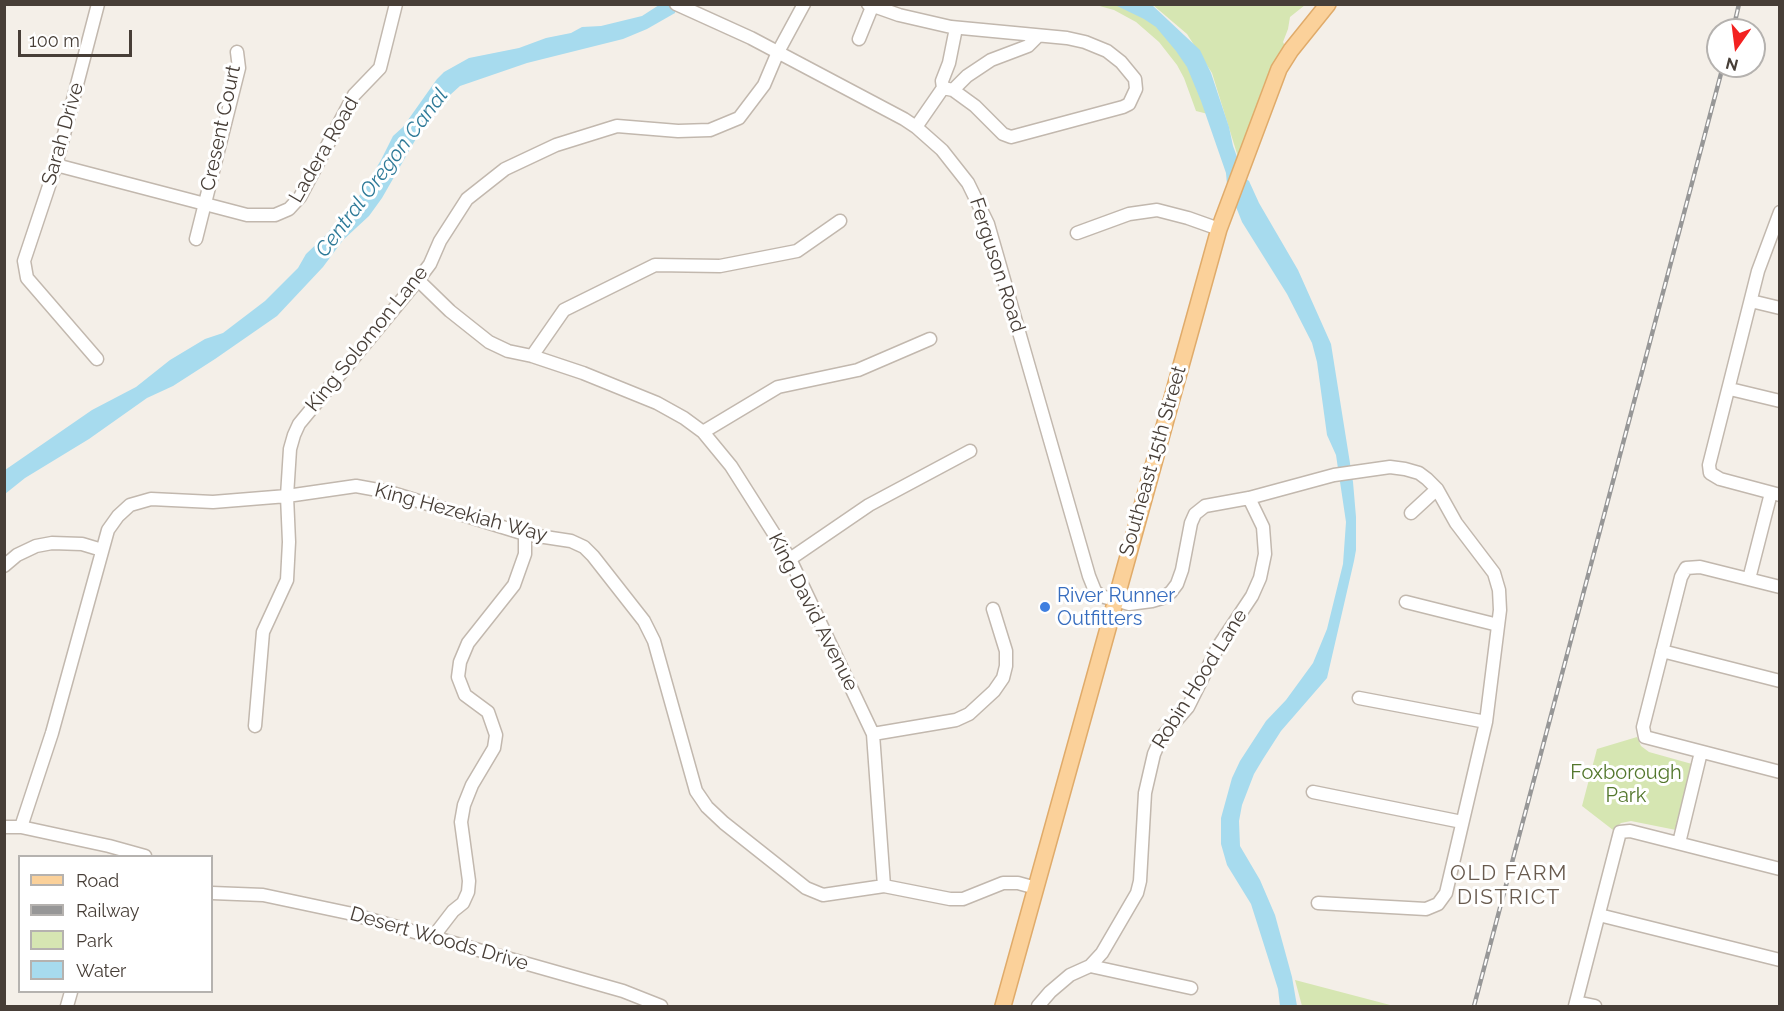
<!DOCTYPE html>
<style>
body{margin:0}
#map{position:relative;width:1784px;height:1011px;overflow:hidden;background:#f4efe8;font-family:Raleway,sans-serif}
canvas{display:block}
.frame{position:absolute;inset:0;border:6px solid #473e37;pointer-events:none}
.legend{position:absolute;left:18px;top:855px;width:195px;height:138px;box-sizing:border-box;background:#fff;border:2px solid #b5b2af;margin:0;padding:8px 10px;list-style:none;font-size:18px;color:#473e37}
.legend li{display:flex;align-items:center;gap:12px;height:30px}
.legend b{width:30px;border:2px solid #b5b2af}
.north{position:absolute;left:1706px;top:18px;width:60px;height:60px;box-sizing:border-box;background:#fff;border:2px solid #b5b2af;border-radius:50%;rotate:194deg;font-size:16px;font-weight:700;line-height:24px;text-align:center;color:#473e37}
.north::after{content:'';display:block;margin:auto;width:21px;height:27px;background:#f32120;clip-path:polygon(50% 0,100% 100%,50% 72%,0 100%)}
.scale{position:absolute;left:18px;top:30px;width:114px;height:27px;box-sizing:border-box;border:3px solid #473e37;border-top:0;padding-left:8px;font-size:18px;line-height:21px;white-space:nowrap;color:#473e37;-webkit-text-stroke:4px #fff;paint-order:stroke}
</style>
<div id="map">
<canvas width="1784" height="1011"></canvas>
<div class="frame"></div>
<ul class="legend">
<li><b style="height:8px;background:#fbd19a"></b>Road</li>
<li><b style="height:8px;background:#979797"></b>Railway</li>
<li><b style="height:16px;background:#d6e6b2"></b>Park</li>
<li><b style="height:16px;background:#a7dbee"></b>Water</li>
</ul>
<div class="north">N</div>
<div class="scale">100 m</div>
</div>
<script>
const context = document.querySelector('canvas').getContext('2d');
context.lineJoin = 'round';
function paint(path, color) {
  context.fillStyle = color;
  context.fill(path, 'evenodd');
}
function poly(rows) {
  const path = new Path2D();
  for (const r of rows) {
    path.moveTo(r[0], r[1]);
    for (let i = 2; i < r.length; i += 2) path.lineTo(r[i], r[i + 1]);
  }
  return path;
}
function trace(path, color, width, dash) {
  context.strokeStyle = color;
  context.lineWidth = width;
  context.lineCap = dash ? 'butt' : 'round';
  context.setLineDash(dash || []);
  context.stroke(path);
}
function write(font, color, halo, rows, align = 'center') {
  context.font = font + ' Raleway,sans-serif';
  context.lineWidth = 6;
  context.setLineDash([]);
  context.textBaseline = 'middle';
  context.strokeStyle = halo;
  context.fillStyle = color;
  for (const [text, x, y, turn = 0] of rows) {
    context.save();
    context.translate(x, y);
    context.rotate((+turn || 0) * Math.PI / 180);
    context.textAlign = isNaN(turn) ? turn : align;
    if (halo) context.strokeText(text, 0, 0);
    context.fillText(text, 0, 0);
    context.restore();
  }
}
const green = poly([
 [1096,5,1140,5,1165,24,1216,116,1196,111,1184,78,1177,65,1159,42,1136,22,1114,10],
 [1153,5,1305,5,1290,17,1288,29,1283,42,1285,46,1264,84,1238,157,1212,73,1187,34],
 [1637,737,1641,746,1649,752,1692,764,1676,830,1631,821,1621,823,1613,830,1582,806,1597,749],
 [1295,980,1394,1006,1302,1006]
]);
const water = poly([
 [659,5,677,5,675,13,647,29,623,39,527,63,460,86,450,95,417,137,382,198,369,216,343,240,323,267,277,316,215,359,173,386,147,398,89,439,25,478,5,494,5,470,92,410,136,387,170,360,205,339,223,333,265,301,298,268,306,254,325,236,360,195,381,160,393,136,403,127,437,79,444,72,469,58,519,48,546,38,571,33,582,27,601,26,642,16],
 [1115,5,1152,5,1200,50,1211,73,1229,127,1233,146,1245,178,1249,181,1259,203,1298,270,1331,344,1353,482,1356,517,1356,550,1354,561,1327,678,1281,731,1263,759,1254,774,1242,805,1239,821,1240,846,1260,880,1275,915,1292,977,1297,1006,1280,1006,1278,989,1251,904,1227,865,1221,844,1221,818,1232,778,1240,761,1266,721,1286,700,1313,663,1327,629,1343,564,1346,522,1336,455,1327,435,1317,362,1312,343,1287,294,1242,222,1227,184,1226,173,1201,101,1187,67,1176,51,1156,27,1144,19]
]);
const minor = poly([
 [676,4,751,38,904,119,916,127,942,150,968,183,988,224,1089,576,1095,591,1101,596,1129,604,1152,601,1162,598,1171,592,1177,584,1182,570,1191,523,1195,514,1205,506,1249,498,1334,475,1390,467,1405,469,1419,473,1427,479,1437,489,1456,523,1494,573,1499,590,1500,610,1486,722,1446,893,1438,904,1426,909,1318,903],
 [868,4,899,15,951,27,1067,38,1085,42,1107,51,1121,62,1135,79,1136,89,1129,104,1123,107,1011,137,1003,134,975,106,953,90,943,88],
 [859,39,872,7],
 [953,90,967,76,991,60,1028,46,1038,36],
 [916,127,943,88,942,81,949,63,956,28],
 [56,165,247,215,275,215,289,209,300,197,354,95,380,68,396,4],
 [1780,212,1758,271,1709,465,1710,473,1720,479,1780,495],
 [1077,233,1129,214,1157,210,1188,218,1219,229],
 [196,239,239,68,237,52],
 [418,280,450,311,489,342,508,351,532,356,583,373,657,403,684,418,703,432,731,466,790,559,873,734,884,886],
 [1751,301,1780,308],
 [532,356,564,310,655,265,720,266,797,251,840,221],
 [97,359,27,278,24,261,56,165,98,4],
 [1730,389,1780,401],
 [703,432,778,387,858,370,930,339],
 [1411,513,1437,489],
 [790,559,869,505,970,451],
 [4,566,17,555,36,546,52,543,82,544,102,550],
 [1749,579,1771,493],
 [1780,587,1700,567,1686,568,1681,577,1643,727,1645,737,1780,772],
 [1406,602,1498,625],
 [1662,651,1780,681],
 [1359,698,1486,722],
 [255,726,263,632,287,580,289,542,287,496,290,449,294,435,299,424,418,280,430,264,440,241,467,199,505,169,556,145,617,126,678,131,710,130,739,118,764,85,778,52,804,4],
 [873,734,956,720,969,714,994,691,1003,678,1006,666,1006,651,993,609],
 [1313,792,1462,822],
 [4,827,21,827,109,846,145,856],
 [21,827,52,733,108,530,118,516,130,505,151,499,213,502,287,496,356,486,389,492,525,534,571,541,584,547,593,556,644,621,654,641,696,791,707,807,724,823,806,888,823,895,884,886,950,899,963,899,1003,883,1018,883,1036,888],
 [1679,843,1701,752],
 [212,893,263,895,348,913,623,991,661,1006],
 [1599,915,1780,960],
 [433,937,453,911,463,903,468,892,469,881,461,822,464,805,472,785,494,748,496,735,488,712,465,695,458,677,460,662,468,643,514,585,525,554,525,534],
 [1090,966,1191,988],
 [1576,1002,1595,1006],
 [67,1006,71,992],
 [1038,1006,1050,992,1070,975,1090,966,1102,953,1137,893,1140,881,1145,793,1154,754,1161,738,1188,707,1218,647,1252,596,1260,578,1265,554,1263,527,1249,498],
 [1575,1006,1620,832,1630,831,1780,869]
]);
const major = poly([
 [1003,1006,1219,229,1279,69,1291,50,1328,4]
]);
const rail = poly([
 [1733,30,1739,4],
 [1474,1006,1723,66]
]);
const markers = [
 [1045,607,6,"#3f7fe0"]
];
const streetNames = [
 ["Cresent Court",221,128,-78],
 ["Sarah Drive",63,134,-74],
 ["Ladera Road",324,150,-60],
 ["Ferguson Road",997,265,72],
 ["King Solomon Lane",367,339,-51],
 ["Southeast 15th Street",1153,461,-74],
 ["King Hezekiah Way",461,513,15],
 ["King David Avenue",813,612,63],
 ["Robin Hood Lane",1200,679,-58],
 ["Desert Woods Drive",439,939,16]
];
const shopNames = [
 ["River Runner",1057,596],
 ["Outfitters",1057,619]
];
const parkNames = [
 ["Foxborough",1626,773],
 ["Park",1626,796]
];
const waterNames = [
 ["Central Oregon Canal",382,173,-53]
];
const neighbourhoodNames = [
 ["OLD FARM",1509,874],
 ["DISTRICT",1509,898]
];
paint(green, '#d6e6b2');
paint(water, '#a7dbee');
trace(minor, '#c2b8ae', 15);
trace(major, '#e0ab6a', 18);
trace(minor, '#fff', 12);
trace(major, '#fbd19a', 15);
trace(rail, '#979797', 4.5);
trace(rail, '#fff', 2, [7]);
for (const [x, y, r, color] of markers) {
  const dot = new Path2D();
  dot.arc(x, y, r, 0, 2 * Math.PI);
  context.fillStyle = color;
  context.fill(dot);
  trace(dot, '#fff', 2);
}
write('20px', '#473e37', '#fff', streetNames);
write('20px', '#366cbe', '#fff', shopNames, 'left');
write('20px', '#53772c', '#fff', parkNames);
write('italic 21px', '#2e7a98', '#fff', waterNames);
context.letterSpacing = '1.5px';
write('21px', '#695b4f', '#fff', neighbourhoodNames);
context.letterSpacing = '0px';
</script>
